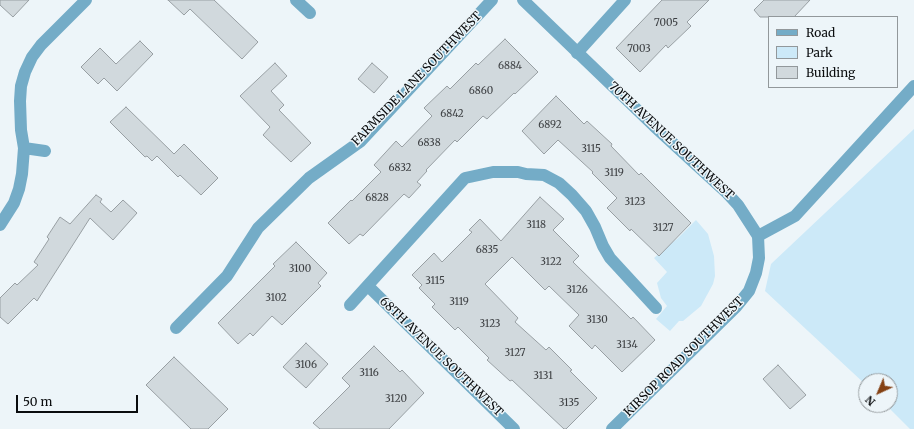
<!DOCTYPE html>
<style>
body{margin:0}
#map{position:relative;width:914px;height:429px;overflow:hidden;background:#edf5f9;font-family:Merriweather,serif}
canvas{display:block}
.legend{position:absolute;left:768px;top:16px;width:130px;height:72px;box-sizing:border-box;background:#edf5f9;border:1px solid #92989b;margin:0;padding:5px 7px;list-style:none;font-size:12px;color:#0a0c0e}
.legend li{display:flex;align-items:center;gap:8px;height:20px}
.legend b{width:20px;border:1px solid #92989b}
.north{position:absolute;left:858px;top:373px;width:40px;height:40px;box-sizing:border-box;background:#edf5f9;border:1px solid #92989b;border-radius:50%;rotate:224deg;font-size:11px;font-weight:700;line-height:16px;text-align:center;color:#0a0c0e}
.north::after{content:'';display:block;margin:auto;width:14px;height:18px;background:#844113;clip-path:polygon(50% 0,100% 100%,50% 72%,0 100%)}
.scale{position:absolute;left:16px;top:395px;width:122px;height:18px;box-sizing:border-box;border:2px solid #0a0c0e;border-top:0;padding-left:5px;font-size:12px;line-height:14px;white-space:nowrap;color:#0a0c0e;-webkit-text-stroke:3px #edf5f9;paint-order:stroke}
</style>
<div id="map">
<canvas width="914" height="429"></canvas>
<ul class="legend">
<li><b style="height:5px;background:#74acc7"></b>Road</li>
<li><b style="height:11px;background:#cce9f8"></b>Park</li>
<li><b style="height:11px;background:#d1d9dd"></b>Building</li>
</ul>
<div class="north">N</div>
<div class="scale">50 m</div>
</div>
<script>
const context = document.querySelector('canvas').getContext('2d');
context.lineJoin = 'round';
function paint(path, color) {
  context.fillStyle = color;
  context.fill(path, 'evenodd');
}
function poly(rows) {
  const path = new Path2D();
  for (const r of rows) {
    path.moveTo(r[0], r[1]);
    for (let i = 2; i < r.length; i += 2) path.lineTo(r[i], r[i + 1]);
  }
  return path;
}
function trace(path, color, width, dash) {
  context.strokeStyle = color;
  context.lineWidth = width;
  context.lineCap = dash ? 'butt' : 'round';
  context.setLineDash(dash || []);
  context.stroke(path);
}
function write(font, color, halo, rows, align = 'center') {
  context.font = font + ' Merriweather,serif';
  context.lineWidth = 3;
  context.setLineDash([]);
  context.textBaseline = 'middle';
  context.strokeStyle = halo;
  context.fillStyle = color;
  for (const [text, x, y, turn = 0] of rows) {
    context.save();
    context.translate(x, y);
    context.rotate((+turn || 0) * Math.PI / 180);
    context.textAlign = isNaN(turn) ? turn : align;
    if (halo) context.strokeText(text, 0, 0);
    context.fillText(text, 0, 0);
    context.restore();
  }
}
const green = poly([
 [914,129,914,429,910,429,886,405,890,405,890,381,866,381,866,385,765,291,771,264],
 [696,220,708,234,714,256,715,276,713,284,701,306,683,321,679,321,670,331,656,319,667,306,661,298,657,283,667,272,654,258,666,247,677,239]
]);
const building = poly([
 [0,0,29,0,13,17,0,5,0,0],
 [168,0,214,0,258,42,242,59,190,9,184,15,168,0],
 [662,0,709,0,687,22,691,26,668,48,666,45,640,72,616,48,662,0],
 [764,0,810,0,794,17,760,17,754,10,764,0],
 [505,39,538,72,515,94,514,93,487,119,483,116,457,142,455,140,426,170,427,171,417,182,421,185,409,198,404,194,363,236,360,234,349,244,328,223,351,200,352,201,381,172,374,165,396,141,402,147,432,116,424,108,447,86,450,89,476,63,478,65,505,39],
 [140,41,153,54,117,91,104,78,98,84,81,67,100,48,116,64,140,41],
 [275,63,287,76,271,91,284,105,279,110,311,143,291,162,263,135,270,127,240,96,275,63],
 [372,63,388,77,374,93,358,79,372,63],
 [556,96,584,124,587,121,612,144,611,146,639,175,641,173,691,223,659,256,631,229,630,231,607,208,617,198,592,173,593,172,558,140,544,154,522,131,556,96],
 [126,107,174,154,184,144,218,178,201,195,180,175,178,177,157,156,152,161,147,156,145,157,110,122,126,107],
 [96,195,102,199,100,202,111,212,123,200,137,213,113,240,90,218,37,301,34,298,8,324,0,317,0,298,15,283,17,285,38,265,34,262,49,239,47,237,60,217,70,224,96,195],
 [540,197,564,219,553,230,579,256,573,262,631,319,633,317,655,340,622,372,595,345,592,349,569,326,579,315,549,286,545,290,512,257,485,284,518,318,515,322,546,350,549,347,572,370,570,371,597,398,566,429,564,429,512,380,510,381,487,360,489,358,458,327,455,330,432,307,435,304,419,288,422,285,412,275,434,253,442,262,472,232,469,230,480,219,501,241,540,197],
 [296,242,327,273,318,283,321,286,282,325,272,316,253,336,250,333,238,344,218,323,275,266,273,264,296,242],
 [306,343,328,364,306,388,283,367,306,343],
 [374,346,400,372,402,370,424,393,389,429,320,429,313,423,350,386,342,378,374,346],
 [174,357,228,409,208,429,191,429,146,385,174,357],
 [778,365,806,395,790,409,763,379,778,365]
]);
const minor = poly([
 [296,0,310,13],
 [577,53,625,0],
 [24,148,45,151],
 [0,225,14,203,19,189,22,174,24,148,21,130,20,101,21,86,25,72,32,57,41,45,86,0],
 [758,236,795,216,914,86],
 [368,286,514,429],
 [350,305,465,178,493,172,518,172,526,174,544,175,559,183,572,195,586,211,595,227,603,246,610,258,656,308],
 [176,328,227,276,258,228,309,178,361,141,492,0]
]);
const tertiary = poly([
 [523,0,654,126,726,192,738,205,758,236,759,258,756,273,749,291,736,307,612,429]
]);
const numberNames = [
 ["7005",666,23],
 ["7003",639,49],
 ["6884",510,66],
 ["6860",481,91],
 ["6842",452,114],
 ["6892",550,125],
 ["6838",429,143],
 ["3115",591,149],
 ["6832",400,168],
 ["3119",614,173],
 ["6828",377,198],
 ["3123",635,202],
 ["3118",536,225],
 ["3127",663,228],
 ["6835",487,250],
 ["3122",551,262],
 ["3100",300,269],
 ["3115",435,281],
 ["3126",577,290],
 ["3102",276,298],
 ["3119",459,302],
 ["3130",597,320],
 ["3123",490,324],
 ["3134",627,345],
 ["3127",515,353],
 ["3106",306,365],
 ["3116",369,373],
 ["3131",543,376],
 ["3120",396,399],
 ["3135",569,403]
];
const streetNames = [
 ["FARMSIDE LANE SOUTHWEST",417,79,-46],
 ["70TH AVENUE SOUTHWEST",671,141,43],
 ["68TH AVENUE SOUTHWEST",441,357,44],
 ["KIRSOP ROAD SOUTHWEST",684,357,-45]
];
paint(green, '#cce9f8');
paint(building, '#d1d9dd');
trace(building, '#989fa3', 1);
trace(minor, '#74acc7', 12);
trace(tertiary, '#74acc7', 12);
write('10px', '#3c3f42', null, numberNames);
write('12px', '#0a0c0e', '#edf5f9', streetNames);
</script>
